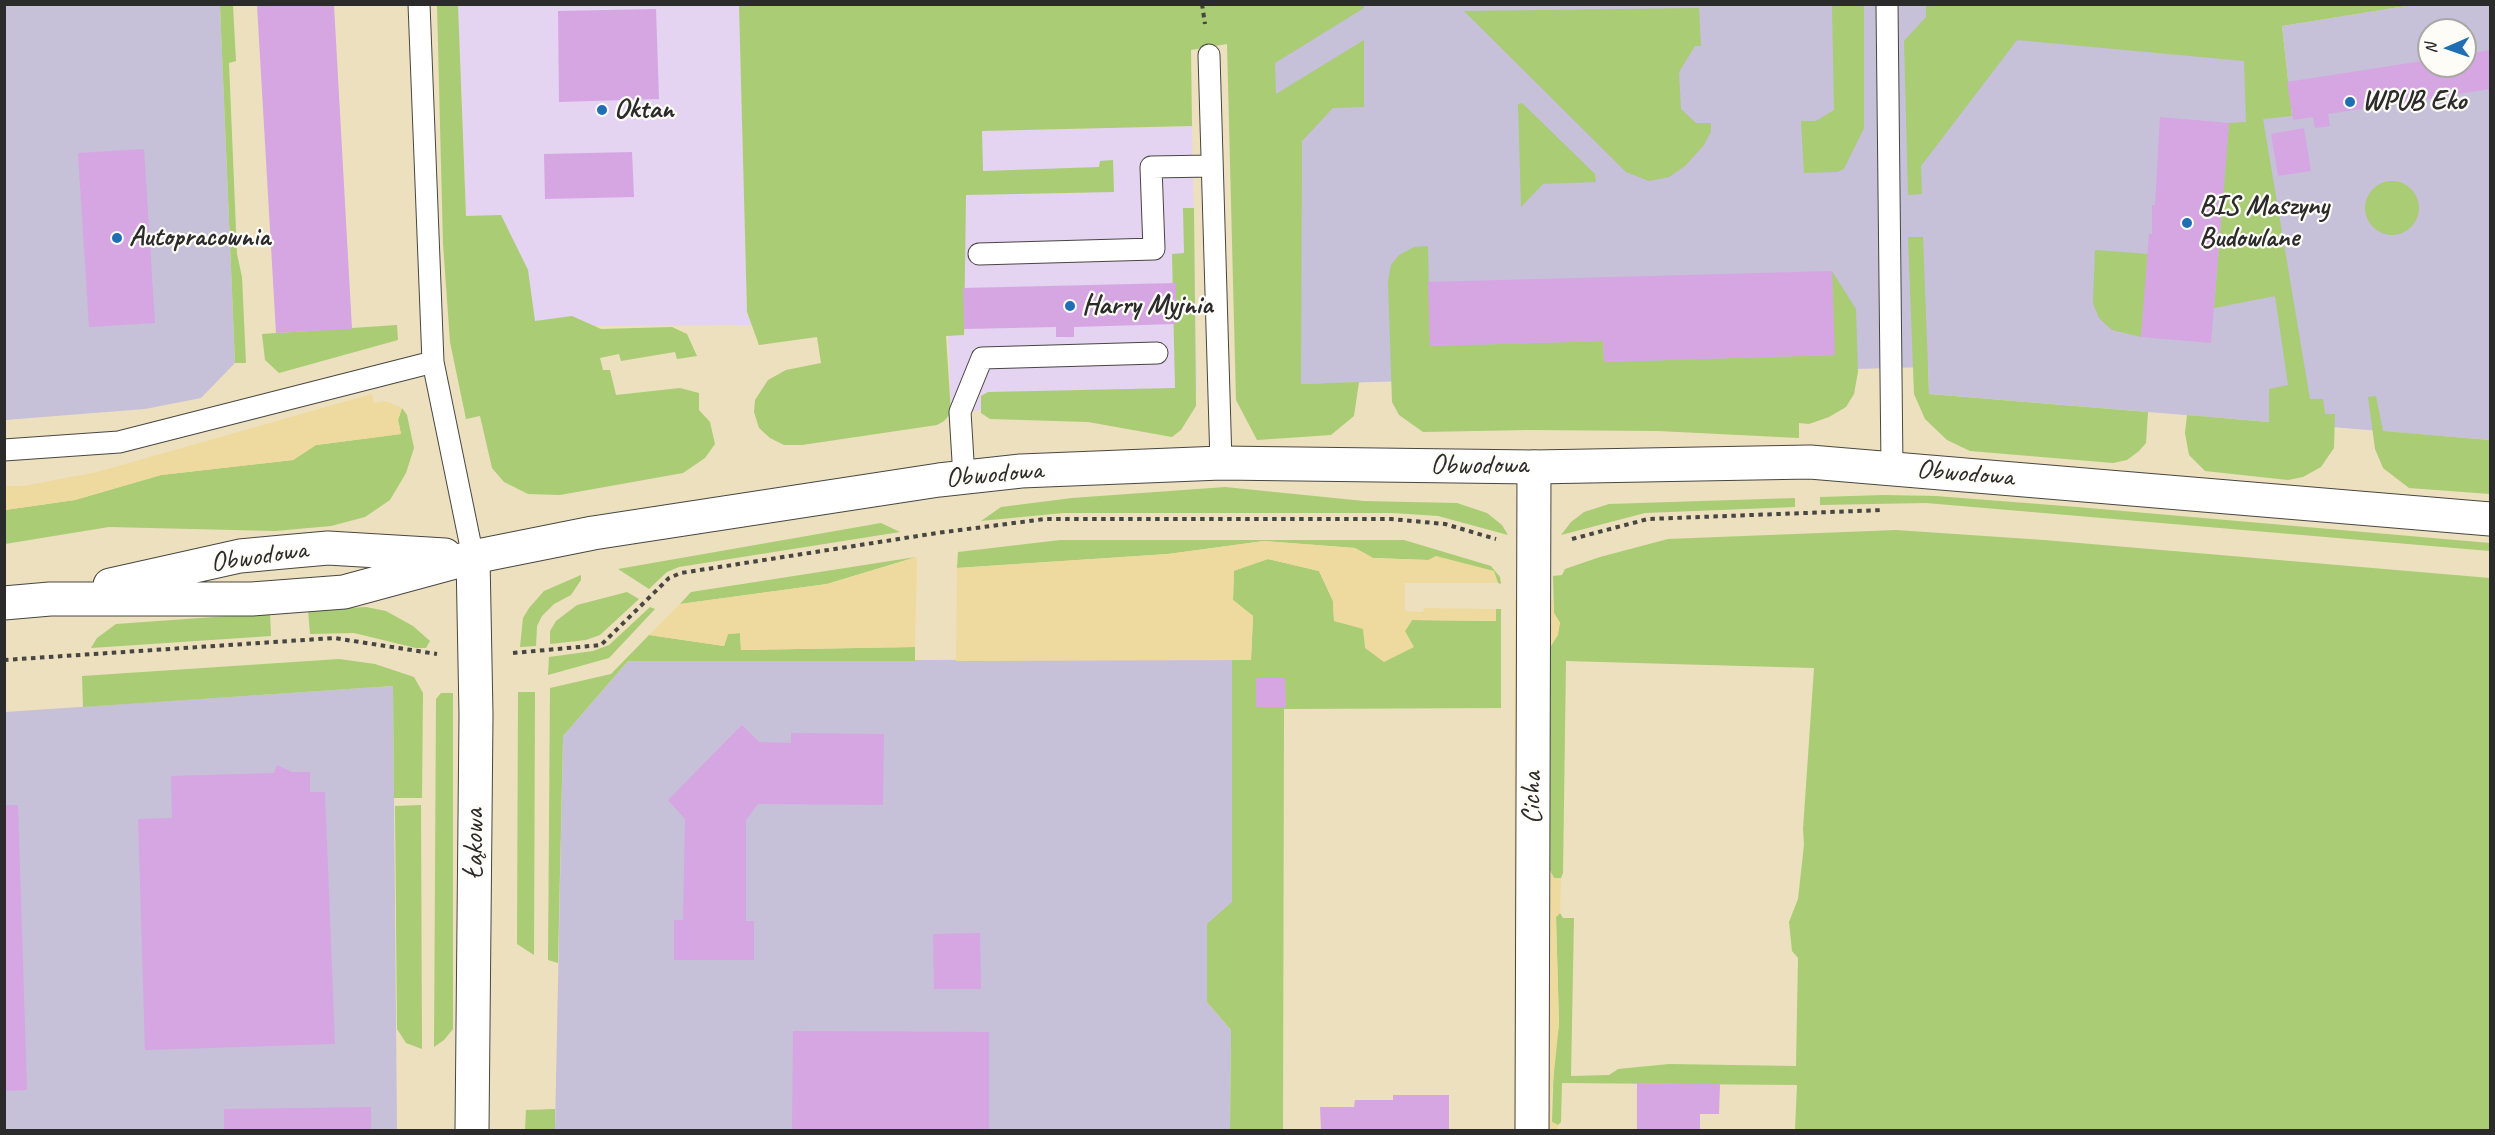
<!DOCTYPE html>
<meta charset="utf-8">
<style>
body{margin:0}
#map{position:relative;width:2495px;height:1135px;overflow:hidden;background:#ece0be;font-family:Caveat,sans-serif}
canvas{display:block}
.frame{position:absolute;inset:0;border:6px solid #2b2b2b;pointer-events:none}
.north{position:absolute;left:2417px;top:18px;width:60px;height:60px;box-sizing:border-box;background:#fdfcf7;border:2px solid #a9a8a5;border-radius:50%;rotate:268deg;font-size:16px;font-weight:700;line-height:24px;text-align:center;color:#2b2b2b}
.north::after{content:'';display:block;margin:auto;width:21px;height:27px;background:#1f6fb2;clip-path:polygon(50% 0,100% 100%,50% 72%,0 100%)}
</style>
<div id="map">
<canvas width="2495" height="1135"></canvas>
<div class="frame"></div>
<div class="north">N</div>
</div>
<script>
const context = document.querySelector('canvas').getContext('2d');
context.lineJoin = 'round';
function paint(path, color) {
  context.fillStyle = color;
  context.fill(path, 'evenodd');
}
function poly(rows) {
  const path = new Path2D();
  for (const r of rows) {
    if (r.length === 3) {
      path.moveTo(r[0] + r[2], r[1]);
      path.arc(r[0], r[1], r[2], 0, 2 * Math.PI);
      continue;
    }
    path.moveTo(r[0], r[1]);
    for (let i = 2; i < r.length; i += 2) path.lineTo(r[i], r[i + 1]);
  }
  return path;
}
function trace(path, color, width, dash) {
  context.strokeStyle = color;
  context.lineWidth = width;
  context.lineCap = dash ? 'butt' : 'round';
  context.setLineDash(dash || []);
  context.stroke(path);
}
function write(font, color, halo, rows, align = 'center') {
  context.font = font + ' Caveat,sans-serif';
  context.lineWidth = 4.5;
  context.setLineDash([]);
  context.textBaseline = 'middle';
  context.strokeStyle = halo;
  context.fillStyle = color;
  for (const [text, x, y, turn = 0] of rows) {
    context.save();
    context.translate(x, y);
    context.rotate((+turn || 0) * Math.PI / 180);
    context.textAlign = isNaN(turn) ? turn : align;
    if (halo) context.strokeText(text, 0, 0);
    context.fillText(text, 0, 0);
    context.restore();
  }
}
const built = poly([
 [458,5,739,5,747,312,751,325,592,326,471,339],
 [1192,126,1197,391,951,413,941,132]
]);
const industrial = poly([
 [5,5,220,5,235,363,201,398,145,409,5,420],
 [1236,5,2244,5,2292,116,2282,26,2412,5,2490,5,2490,440,1929,394,1928,367,1301,384],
 [2429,30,2465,30,2465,66,2429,66],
 [1232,659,1232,902,1207,1002,1231,1030,1230,1130,555,1130,563,736,628,661],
 [393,686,397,1130,5,1130,5,712]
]);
const green = poly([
 [220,5,233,5,236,61,229,63,237,254,242,277,246,363,235,363],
 [437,5,458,5,466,216,501,215,528,270,535,321,572,316,601,329,672,327,687,334,697,356,677,359,675,352,621,361,619,354,600,358,603,370,610,370,616,395,680,388,699,393,699,410,710,422,715,444,705,458,683,473,560,495,528,494,504,482,492,468,480,416,466,419,450,342,443,244],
 [739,5,1364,5,1364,8,1275,63,1276,94,1364,40,1364,107,1333,108,1302,141,1301,384,1359,382,1354,416,1331,435,1257,440,1236,400,1227,44,1191,50,1192,126,982,131,983,171,1099,167,1100,161,1113,160,1114,192,966,195,964,335,946,336,951,413,944,421,937,425,802,445,784,445,770,438,759,428,754,412,755,400,768,380,786,370,821,363,817,337,759,345,747,312],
 [1832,5,1864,5,1864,128,1844,169,1837,172,1804,173,1801,121,1816,121,1834,110],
 [1926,5,2412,5,2282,26,2292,116,2263,119,2310,399,2323,399,2325,414,2335,414,2334,448,2321,467,2303,477,2288,480,2205,471,2189,455,2185,433,2187,415,2269,422,2269,389,2288,385,2275,296,2214,308,2229,123,2246,122,2244,61,2017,40,1921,166,1922,194,1908,195,1904,41,1926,17],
 [1699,8,1701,46,1695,46,1679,72,1681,109,1696,123,1711,123,1711,131,1704,145,1685,166,1669,177,1649,181,1626,172,1464,11],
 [1522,103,1595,174,1596,182,1543,184,1521,207,1518,104],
 [2392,208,27],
 [1183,208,1194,208,1196,406,1181,430,1172,437,1088,422,990,419,981,413,981,396,988,392,1175,388,1172,254,1184,253],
 [1908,237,1923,237,1929,394,2148,412,2146,443,2139,451,2127,460,2113,463,1970,451,1947,440,1925,419,1914,394],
 [1428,246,1430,346,1603,341,1604,362,1834,355,1832,271,1856,309,1858,372,1854,394,1846,407,1829,417,1809,424,1799,423,1799,438,1658,431,1528,430,1423,432,1399,415,1392,402,1388,281,1391,265,1399,255,1414,247],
 [2095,250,2148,254,2141,337,2112,330,2099,318,2093,303],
 [397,325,398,340,279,373,265,360,262,334],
 [2376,396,2383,431,2490,440,2490,494,2409,488,2383,468,2375,449,2368,397],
 [402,408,407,415,414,448,406,473,390,500,365,517,331,526,275,531,109,527,5,544,5,510,75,500,161,475,293,460,316,445,401,434,398,420],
 [1225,487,1364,501,1457,503,1487,513,1502,525,1508,535,1438,516,1393,513,1063,513,981,521,1001,507,1072,498],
 [1884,495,1936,496,2077,507,2490,543,2490,551,1926,503,1820,505,1820,497],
 [1795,498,1795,507,1645,513,1561,535,1571,522,1584,512,1609,504],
 [881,523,900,532,679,567,667,572,649,589,618,569],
 [1896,530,2044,540,2490,578,2490,1130,1795,1130,1797,1085,1562,1083,1561,1122,1558,1125,1552,1122,1554,1057,1559,1024,1556,917,1560,913,1563,918,1574,918,1571,1076,1609,1075,1618,1069,1669,1064,1796,1066,1798,958,1792,951,1789,922,1798,899,1804,845,1803,829,1814,668,1566,661,1563,873,1561,878,1554,878,1549,869,1544,783,1551,646,1560,623,1554,613,1553,576,1562,575,1565,569,1600,557,1668,539],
 [1060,540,1404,540,1491,566,1500,577,1501,584,1498,583,1493,571,1428,560,1373,558,1355,548,1264,541,1168,554,957,568,958,552],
 [916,557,827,584,680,604,691,592],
 [1268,559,1319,571,1333,601,1334,621,1405,631,1412,620,1496,621,1496,609,1501,609,1501,708,1284,709,1283,1130,1230,1130,1231,1030,1207,1002,1207,924,1232,902,1232,659,1251,659,1253,616,1233,600,1234,570],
 [581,575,581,580,571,595,554,604,542,616,537,626,536,646,520,647,523,618,529,608,544,591],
 [627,592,639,599,600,635,586,640,550,644,550,631,556,621,577,605],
 [366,607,386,611,413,626,430,641,426,648,416,648,354,633,310,634,308,610],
 [650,607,655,609,609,658,548,675,549,657,593,651,609,645],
 [270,613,271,636,91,648,97,638,116,624],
 [740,633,741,650,915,647,915,661,628,661,563,736,558,963,548,960,550,688,611,674,649,635,724,646,728,634],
 [339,659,375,664,414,677,423,693,422,798,394,798,393,686,83,707,82,676],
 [518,692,535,692,534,955,517,944],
 [441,693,453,693,453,1029,444,1040,434,1047,436,699],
 [421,805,422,1049,406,1043,397,1029,395,806],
 [555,1109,555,1130,525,1130,526,1110]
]);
const sand = poly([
 [372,394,374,403,385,401,402,408,398,420,401,434,316,445,293,460,161,475,75,500,5,510,5,486,24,486,97,472],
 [1264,541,1355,548,1373,558,1428,560,1436,556,1494,571,1498,583,1405,583,1405,611,1423,612,1424,608,1496,609,1496,621,1412,620,1405,631,1414,647,1384,662,1365,648,1363,629,1334,621,1333,601,1319,571,1268,559,1234,571,1233,600,1253,616,1251,660,956,661,957,568,1168,554],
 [917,557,915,647,741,650,740,633,728,634,724,646,649,635,680,604,827,584],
 [1515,600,1553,600,1554,613,1560,623,1558,635,1551,646,1544,783,1549,869,1554,878,1561,878,1560,913,1556,917,1559,1024,1551,1102,1552,1122,1558,1125,1558,1130,1514,1130]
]);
const building = poly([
 [257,5,334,5,352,329,276,333],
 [656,9,659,99,559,102,558,11],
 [2490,50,2490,89,2328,114,2330,126,2315,128,2313,117,2293,120,2287,82,2429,60,2429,66,2465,66,2465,54],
 [2160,117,2229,123,2211,343,2141,337,2149,234,2152,234,2152,205,2155,205],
 [2304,128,2311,171,2278,176,2271,134],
 [144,149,155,323,89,327,78,153],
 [632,152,634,197,545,199,544,154],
 [1832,271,1835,355,1604,362,1603,341,1430,346,1428,282],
 [1176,283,1176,324,1074,327,1074,337,1056,337,1056,327,964,329,963,288],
 [1256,678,1285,678,1286,707,1256,707],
 [742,725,759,742,791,743,791,733,884,734,883,805,758,804,746,820,746,921,754,921,754,960,674,960,674,920,683,920,685,819,668,800],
 [277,765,292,772,310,772,310,792,325,792,335,1044,145,1050,138,819,172,818,171,776,274,773],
 [4,805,18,805,27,1090,4,1091],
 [980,933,981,989,934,989,933,934],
 [793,1031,989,1032,989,1130,792,1130],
 [1637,1083,1720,1084,1719,1114,1700,1114,1700,1130,1637,1130],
 [1393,1095,1449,1095,1449,1130,1321,1130,1320,1107,1354,1107,1355,1100,1393,1100],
 [371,1107,371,1130,224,1130,224,1109]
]);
const path = poly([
 [1202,4,1205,24],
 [1572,539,1648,519,1883,510],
 [513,653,601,645,669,578,681,573,937,533,1045,519,1391,519,1445,524,1496,539],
 [4,660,334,638,437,654]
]);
const service = poly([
 [419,4,433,362,473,557],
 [1887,4,1892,468],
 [1209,55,1221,463],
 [979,254,1154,249,1151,167,1212,166],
 [4,450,119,442,433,362],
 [964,477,960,412,982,358,1157,353]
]);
const minor = poly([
 [1532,1130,1534,467]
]);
const tertiary = poly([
 [472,1130,476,715,473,557]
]);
const secondary = poly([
 [110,585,240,556,283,552,328,548,445,555],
 [4,603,50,599,252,599,344,592,473,557,593,533,939,480,1021,471,1221,463,1534,467,1810,462,2490,519]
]);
const markers = [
 [2350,102,6,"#1f6fb2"],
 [602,110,6,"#1f6fb2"],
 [2187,223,6,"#1f6fb2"],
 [117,238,6,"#1f6fb2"],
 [1070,306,6,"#1f6fb2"]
];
const poiNames = [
 ["WPUB Eko",2362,102],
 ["Oktan",614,110],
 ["BIS Maszyny",2199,207],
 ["Budowlane",2199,239],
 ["Autopracownia",129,238],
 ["Harry Myjnia",1082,306]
];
const streetNames = [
 ["Obwodowa",1479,466],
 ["Obwodowa",1965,474,5],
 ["Obwodowa",994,475,-5],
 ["Obwodowa",259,557,-8],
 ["Cicha",1533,798,-90],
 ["Łąkowa",475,844,-90]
];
paint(built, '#e4d3f1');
paint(industrial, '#c6c0d9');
paint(green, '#a9cc74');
paint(sand, '#eeda9e');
paint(building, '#d5a6e2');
trace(service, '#484641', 23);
trace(minor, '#484641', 35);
trace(tertiary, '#484641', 35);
trace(secondary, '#484641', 35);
trace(path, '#484641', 4, [4.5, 4.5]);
trace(service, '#fff', 21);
trace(minor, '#fff', 33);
trace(tertiary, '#fff', 33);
trace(secondary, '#fff', 33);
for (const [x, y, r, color] of markers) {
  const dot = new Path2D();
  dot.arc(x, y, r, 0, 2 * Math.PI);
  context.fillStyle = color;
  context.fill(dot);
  trace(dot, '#fdfcf7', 2);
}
write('bold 28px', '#2b2b2b', '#fdfcf7', poiNames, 'left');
write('28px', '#2b2b2b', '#fdfcf7', streetNames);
</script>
